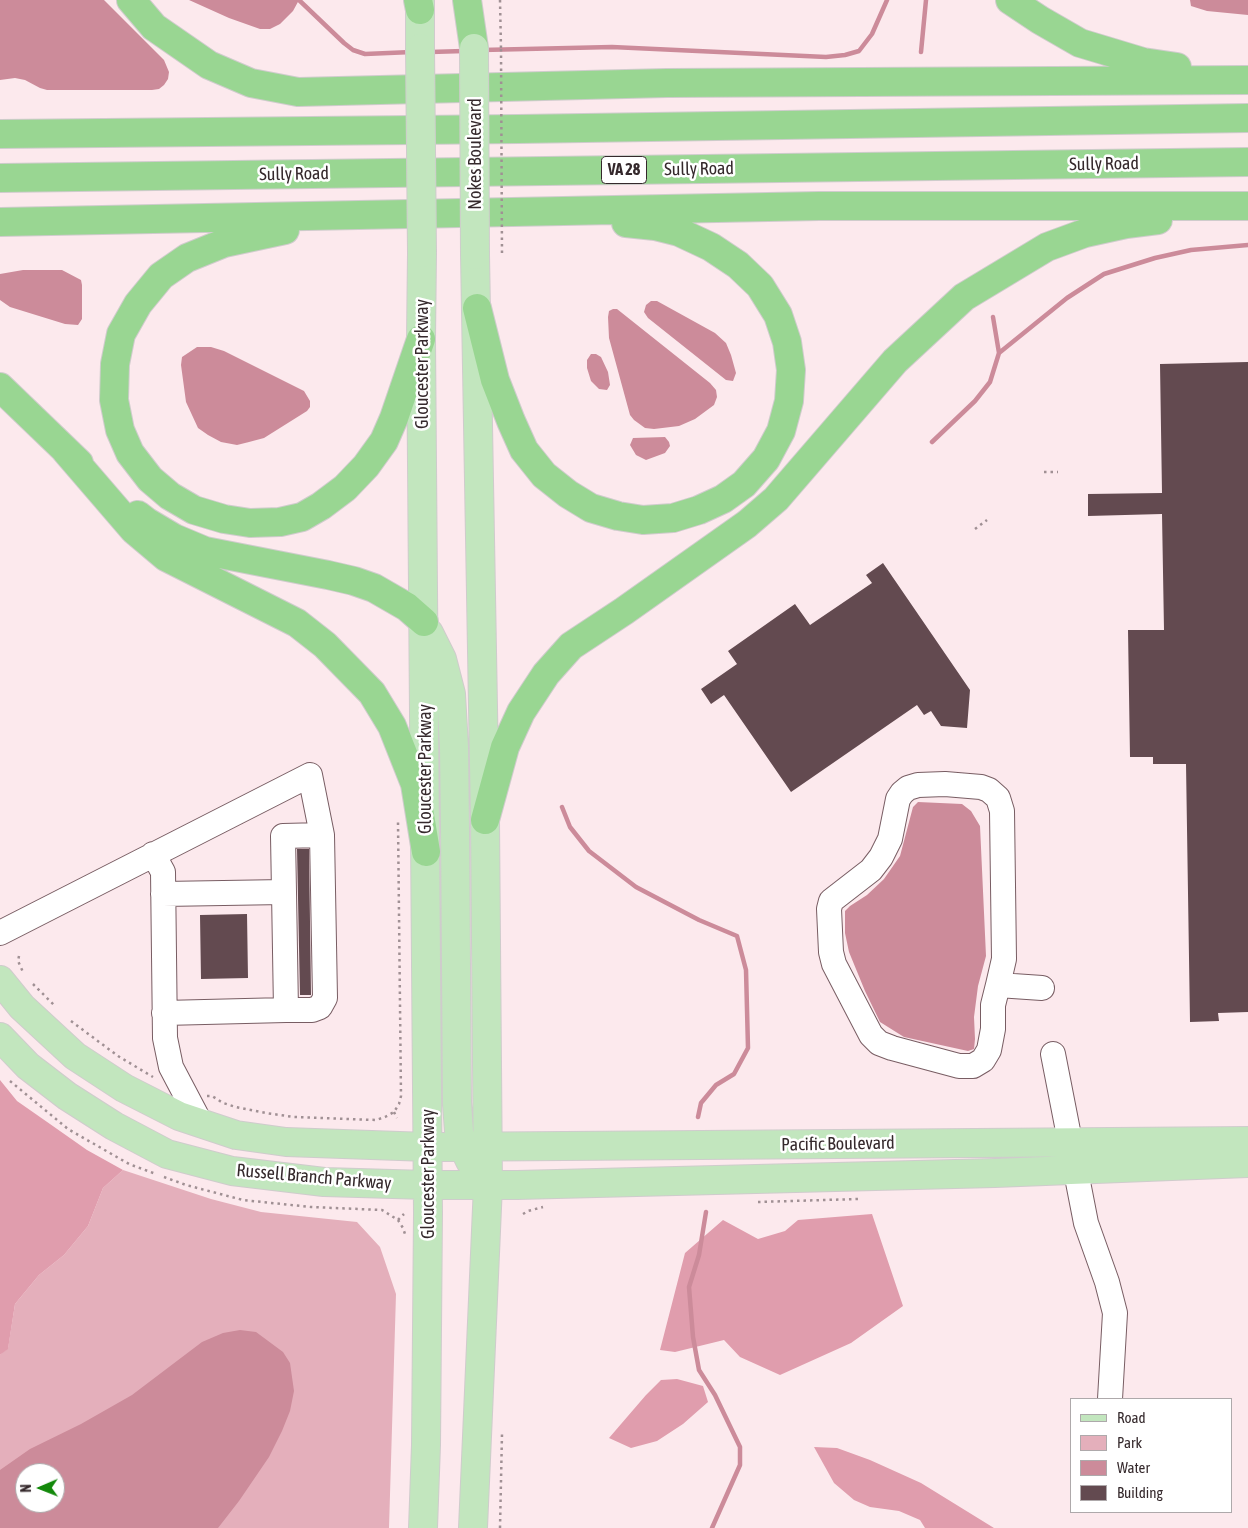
<!DOCTYPE html>
<html>
<head>
<meta charset="utf-8">
<style>
  body { margin:0 }
  #map { position:relative; width:1248px; height:1528px; overflow:hidden; background:#fce9ed; font-family:"Asap Condensed",sans-serif }
  canvas { display:block }
  .legend { position:absolute; left:1070px; top:1398px; width:162px; height:115px; box-sizing:border-box; background:#fff; border:1px solid #aea9ab; margin:0; padding:6px 9px; list-style:none; font-size:15px; color:#35292c }
  .legend li { display:flex; align-items:center; gap:10px; height:25px }
  .legend b { width:25px; border:1px solid #aea9ab }
  .north { position:absolute; left:15px; top:1463px; width:50px; height:50px; box-sizing:border-box; background:#fff; border:1px solid #aea9ab; border-radius:50%; rotate:269deg; font-size:14px; font-weight:700; line-height:20px; text-align:center; color:#35292c }
  .north::after { content:''; display:block; margin:auto; width:18px; height:22px; background:#13890b; clip-path:polygon(50% 0,100% 100%,50% 72%,0 100%) }
</style>
</head>
<body>
<div id="map">
<canvas width="1248" height="1528"></canvas>
<ul class="legend">
<li><b style="height:6px;background:#c2e6be"></b>Road</li>
<li><b style="height:14px;background:#e4afbb"></b>Park</li>
<li><b style="height:14px;background:#cc8b9a"></b>Water</li>
<li><b style="height:14px;background:#634a50"></b>Building</li>
</ul>
<div class="north">N</div>
</div>
<script>
const c = document.querySelector('canvas').getContext('2d');
c.lineJoin = 'round';
function fillPath(path, color) {
  c.fillStyle = color;
  c.fill(path, 'evenodd');
}
function toPath(rows) {
  const path = new Path2D();
  for (const r of rows) {
    path.moveTo(r[0], r[1]);
    for (let i = 2; i < r.length; i += 2) path.lineTo(r[i], r[i + 1]);
  }
  return path;
}
function trace(path, color, width, dash) {
  c.strokeStyle = color;
  c.lineWidth = width;
  c.lineCap = dash ? 'butt' : 'round';
  c.setLineDash(dash || []);
  c.stroke(path);
}
function label(font, color, halo, rows, align = 'center') {
  c.font = font + ' "Asap Condensed",sans-serif';
  c.lineWidth = 5;
  c.setLineDash([]);
  c.textBaseline = 'middle';
  c.strokeStyle = halo;
  c.fillStyle = color;
  for (const [text, x, y, turn = 0] of rows) {
    c.save();
    c.translate(x, y);
    c.rotate((+turn || 0) * Math.PI / 180);
    c.textAlign = isNaN(turn) ? turn : align;
    if (halo) c.strokeText(text, 0, 0);
    c.fillText(text, 0, 0);
    c.restore();
  }
}
const green = toPath([
  [123,1170,211,1199,261,1212,357,1222,380,1247,396,1294,389,1528,0,1528,0,1355,8,1348,15,1304,39,1275,64,1255,88,1226,103,1188],
  [25,1473,55,1473,55,1503,25,1503]
]);
const forest = toPath([
  [0,1080,17,1101,50,1124,87,1150,123,1170,103,1188,88,1226,64,1255,39,1275,15,1304,8,1349,0,1355],
  [872,1214,903,1306,851,1343,780,1375,740,1357,724,1340,675,1352,660,1350,685,1253,723,1220,758,1239,785,1231,798,1220],
  [677,1379,703,1386,708,1402,683,1424,657,1441,631,1448,609,1438,646,1395,661,1380],
  [814,1447,837,1448,870,1460,921,1483,994,1528,925,1528,920,1520,899,1511,870,1507,854,1500,834,1483]
]);
const water = toPath([
  [0,0,104,0,164,60,169,72,168,79,164,85,159,89,152,90,47,90,40,88,25,80,15,78,0,80],
  [189,0,299,0,293,11,280,24,270,29,260,29,229,18],
  [1190,0,1248,0,1248,15,1207,11,1191,6],
  [23,270,62,270,81,280,82,285,82,319,78,325,65,324,10,307,0,300,0,274],
  [651,301,657,301,715,333,726,343,731,355,736,373,733,381,726,380,648,318,644,312,646,305],
  [613,309,617,309,710,383,716,390,717,397,714,405,695,419,679,426,654,429,645,428,634,420,630,415,609,338,608,317,609,311],
  [197,347,211,347,224,351,304,391,310,401,310,407,307,411,264,438,249,442,237,445,221,442,208,435,198,428,186,402,181,365,182,357],
  [591,354,596,354,601,357,608,372,610,385,607,390,599,389,591,381,587,368,587,360],
  [665,437,669,442,670,446,665,453,646,460,636,455,630,445,633,438],
  [918,802,962,804,971,811,980,826,986,956,978,986,974,1017,975,1039,974,1049,968,1051,904,1037,880,1022,865,991,849,952,845,933,845,911,850,906,867,895,884,879,900,856,913,807],
  [240,1330,256,1332,283,1352,290,1363,294,1391,290,1411,282,1431,269,1457,239,1501,218,1528,0,1528,0,1470,30,1449,81,1424,132,1395,202,1342,223,1333],
  [25,1473,55,1473,55,1503,25,1503]
]);
const stream = toPath([
  [299,0,344,43,353,50,365,54,412,52],
  [482,50,612,47,826,57,845,55,859,51,872,34,887,0],
  [430,52,464,51],
  [921,52,926,0],
  [999,353,1067,298,1104,274,1155,258,1191,250,1248,245],
  [932,442,975,401,990,382,999,353,993,317],
  [562,807,570,827,589,851,636,887,699,920,737,936,746,970,748,1048,734,1074,716,1085,701,1103,698,1117],
  [706,1212,699,1255,689,1287,693,1337,699,1370,715,1395,740,1447,740,1465,712,1528]
]);
const building = toPath([
  [1248,362,1248,1012,1218,1013,1219,1021,1190,1022,1186,764,1153,764,1153,757,1130,757,1128,630,1164,630,1162,514,1088,516,1088,494,1162,493,1160,364],
  [883,563,970,690,967,728,941,726,931,711,924,715,917,705,791,792,724,695,711,704,701,689,737,664,728,651,795,604,810,625,872,583,866,575],
  [297,849,309,849,311,995,300,995],
  [247,914,248,978,201,979,200,915]
]);
const path = toPath([
  [500,0,501,49],
  [1044,472,1058,472],
  [975,529,987,520],
  [19,956,18,961,23,972],
  [33,984,54,1005],
  [71,1021,118,1056,153,1077],
  [10,1081,68,1129,129,1164,156,1174],
  [207,1096,212,1096,223,1103,236,1107,266,1113,294,1117,376,1120,385,1117,394,1112,399,1104,401,1096,398,822],
  [394,1112,397,1118],
  [164,1177,186,1185,243,1200,311,1207,382,1210,398,1220,403,1228,406,1237],
  [758,1202,858,1199],
  [523,1214,528,1211,543,1207],
  [398,1220,404,1214],
  [500,1528,502,1434]
]);
const minor = toPath([
  [153,854,163,872,165,1038,171,1067,201,1124],
  [284,892,283,836,322,835],
  [163,894,284,892,286,1010,164,1013],
  [0,933,310,775,322,835,325,998,320,1007,312,1010,286,1010],
  [998,985,993,1005,993,1029,989,1050,983,1060,973,1066,959,1066,892,1048,879,1043,871,1035,834,964,831,952,829,909,831,901,871,870,881,857,890,839,898,799,902,793,908,788,918,785,945,784,981,787,989,790,998,798,1002,811,1004,959,998,985,1042,988],
  [1053,1054,1086,1223,1107,1282,1115,1313,1110,1399]
]);
const major = toPath([
  [420,0,420,48],
  [422,253,421,339,428,1213,426,1445,423,1528],
  [429,633,442,659,451,694,454,747,455,829,457,1103,459,1132,463,1146,470,1161],
  [0,980,22,1007,75,1056,124,1088,179,1116,236,1135,286,1142,428,1147,1248,1141],
  [0,1037,28,1066,67,1096,114,1126,167,1154,232,1171,324,1182,427,1185,517,1185,995,1173,1248,1163],
  [473,1528,488,1185,485,820,475,255]
]);
const highway = toPath([
  [131,0,154,27,209,65,251,83,298,92,667,83,1248,80],
  [418,0,420,10],
  [467,0,474,48],
  [1010,0,1040,20,1080,43,1143,62,1177,67],
  [0,134,518,129,1248,118],
  [0,178,1248,162],
  [0,222,819,206,1248,206],
  [285,230,224,243,187,258,161,276,138,304,121,334,115,364,114,400,120,430,130,453,150,479,170,496,194,510,224,519,250,523,280,522,302,517,321,506,345,488,366,466,384,441,394,418,421,339],
  [477,308,495,380,511,421,524,450,544,475,568,494,591,508,618,516,643,520,673,518,699,510,723,499,744,484,766,459,781,431,789,401,791,370,787,342,778,315,760,286,738,265,711,247,679,232,655,226,626,223],
  [0,387,79,463],
  [66,451,134,530,166,557,297,623,325,645,372,693,392,726,415,784,426,852],
  [138,515,147,522,174,538,205,551,328,575,354,581,374,588,407,607,424,622],
  [485,820,505,747,521,712,546,674,571,646,624,611,747,524,776,499,895,361,964,297,1047,247,1085,233,1126,224,1158,220]
]);
const pathBridge = toPath([
  [501,49,502,255]
]);
const majorBridge = toPath([
  [420,48,422,253],
  [474,48,475,255]
]);
const shields = [
  [624,170,45]
];
const shieldNames = [
  ["VA 28",624,170]
];
const streetNames = [
  ["Nokes Boulevard",475,154,-90],
  ["Sully Road",1104,164,-1],
  ["Sully Road",699,169,-1],
  ["Sully Road",294,174,-1],
  ["Gloucester Parkway",422,364,-90],
  ["Gloucester Parkway",425,769,-90],
  ["Pacific Boulevard",838,1144,-1],
  ["Gloucester Parkway",428,1174,-90],
  ["Russell Branch Parkway",314,1177,5]
];
fillPath(green, '#e4afbb');
fillPath(forest, '#e09dad');
fillPath(water, '#cc8b9a');
trace(stream, '#cc8b9a', 4.5);
fillPath(building, '#634a50');
trace(minor, '#785d63', 26);
trace(major, '#cfcccc', 30);
trace(highway, '#cfcccc', 30);
trace(path, '#a09094', 2.5, [2.5, 4]);
trace(minor, '#fff', 24);
trace(major, '#c2e6be', 28);
trace(highway, '#99d692', 28);
trace(majorBridge, '#cfcccc', 30, []);
trace(pathBridge, '#a09094', 2.5, [2.5, 4]);
trace(majorBridge, '#c2e6be', 28);
for (const [x, y, w] of shields) {
  const box = new Path2D();
  box.roundRect(x - w / 2, y - 13.5, w, 27, 4);
  c.fillStyle = '#fff';
  c.fill(box);
  trace(box, '#35292c', 1);
}
label('bold 16px', '#35292c', null, shieldNames);
label('18px', '#35292c', '#fff', streetNames);
</script>
</body>
</html>
